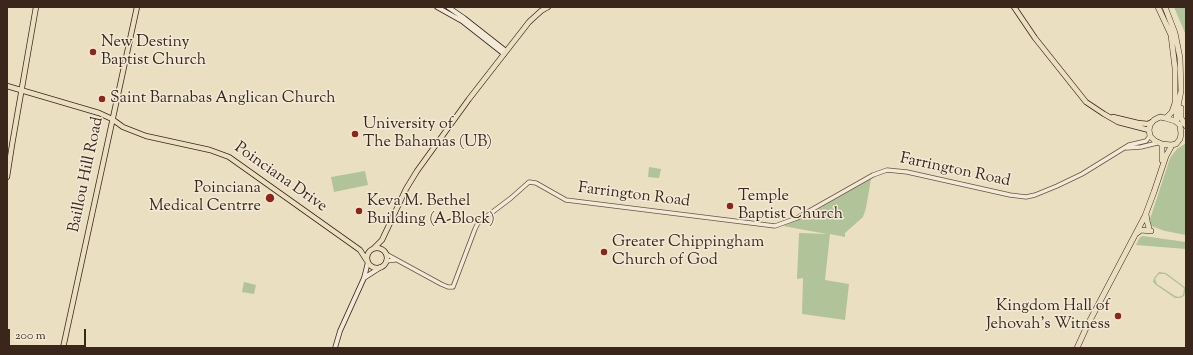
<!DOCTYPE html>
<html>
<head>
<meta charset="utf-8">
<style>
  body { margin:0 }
  #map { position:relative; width:1193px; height:355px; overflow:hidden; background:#ebdfc1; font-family:"Sorts Mill Goudy",serif }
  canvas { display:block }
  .frame { position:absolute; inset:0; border:8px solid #3b261c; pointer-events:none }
  .scale { position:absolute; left:8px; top:329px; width:78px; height:18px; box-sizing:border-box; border:2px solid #3b261c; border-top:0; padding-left:5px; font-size:12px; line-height:14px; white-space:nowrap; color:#3b261c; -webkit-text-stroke:3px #f2ead7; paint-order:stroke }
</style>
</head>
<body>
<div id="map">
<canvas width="1193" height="355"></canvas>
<div class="frame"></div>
<div class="scale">200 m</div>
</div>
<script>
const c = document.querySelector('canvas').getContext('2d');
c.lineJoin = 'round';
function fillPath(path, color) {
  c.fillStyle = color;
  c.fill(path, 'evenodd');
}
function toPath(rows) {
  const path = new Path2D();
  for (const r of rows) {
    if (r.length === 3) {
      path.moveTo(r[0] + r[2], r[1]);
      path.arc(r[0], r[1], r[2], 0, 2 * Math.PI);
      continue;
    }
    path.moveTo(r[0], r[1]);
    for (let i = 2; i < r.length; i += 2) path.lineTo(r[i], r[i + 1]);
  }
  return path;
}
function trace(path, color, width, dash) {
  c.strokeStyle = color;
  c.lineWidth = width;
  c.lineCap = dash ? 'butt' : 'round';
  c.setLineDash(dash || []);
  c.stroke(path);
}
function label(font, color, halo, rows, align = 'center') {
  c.font = font + ' "Sorts Mill Goudy",serif';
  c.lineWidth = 3;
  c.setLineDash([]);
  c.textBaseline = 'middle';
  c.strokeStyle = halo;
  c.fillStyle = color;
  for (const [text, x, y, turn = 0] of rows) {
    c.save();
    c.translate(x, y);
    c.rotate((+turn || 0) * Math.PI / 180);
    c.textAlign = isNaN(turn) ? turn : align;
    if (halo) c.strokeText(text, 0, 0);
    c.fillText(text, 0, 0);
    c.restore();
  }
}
const green = toPath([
  [1174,7,1186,7,1186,37,1185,33],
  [1186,143,1186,235,1165,231,1154,227,1150,225,1150,219,1170,158,1177,149],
  [649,167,661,169,659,178,648,177],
  [365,171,368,185,334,192,331,177],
  [871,179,866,208,863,217,845,233,845,237,830,234,825,280,849,284,845,320,802,314,803,278,797,279,799,233,827,234,783,226,808,215],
  [1143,236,1186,242,1186,249,1136,245,1140,237],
  [1159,272,1166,273,1186,288,1184,296,1180,298,1175,298,1156,285,1153,282,1154,278],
  [1159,274,1165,274,1184,288,1183,295,1179,297,1175,296,1157,284,1155,279],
  [244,282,256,285,254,294,242,292]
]);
const tertiary = toPath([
  [1126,148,1141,147,1157,143],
  [386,254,441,284,448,287,453,287,475,229,478,223,511,198,529,182,536,183,566,200,775,226,797,218,873,175,887,170,907,172,1010,195,1026,197,1035,195,1057,186,1082,174,1129,145,1146,141,1150,136],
  [386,261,395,260]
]);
const secondary = toPath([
  [437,7,462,21,504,54],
  [448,7,464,18,506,51],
  [364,278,381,267],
  [335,348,340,331,364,278,368,262]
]);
const primary = toPath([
  [1014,7,1035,38,1086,102,1104,114,1118,122,1149,130],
  [7,86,99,113,112,119,123,127,146,136,210,150,229,157,360,250,367,261],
  [1113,117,1138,123,1148,124,1152,122],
  [7,177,12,145,36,7],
  [377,258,10],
  [374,248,382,240,406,189,417,171,469,99,529,22,541,11,548,7],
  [63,348,137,7]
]);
const trunk = toPath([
  [1158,7,1171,35,1175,68,1175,103,1172,112,1166,118],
  [1165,7,1175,33,1180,58,1181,91,1176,116,1177,122],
  [1181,108,1181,118,1186,126],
  [1160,117,1165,118,1175,121,1180,125,1181,134,1180,139,1176,144,1171,145,1162,144,1155,141,1150,136,1149,130,1150,125,1154,120,1160,117],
  [1162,144,1162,160],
  [1146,214,1147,221,1149,228],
  [1137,233,1141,230,1151,231],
  [1077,348,1087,326,1145,216,1154,192,1166,156,1172,145]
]);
const markers = [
  [93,52,4,"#8f2418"],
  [102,99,4,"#8f2418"],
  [355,134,4,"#8f2418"],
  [270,198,5,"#8f2418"],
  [730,206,4,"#8f2418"],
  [359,211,4,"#8f2418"],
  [604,252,4,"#8f2418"],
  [1118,316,4,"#8f2418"]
];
const poiNames = [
  ["New Destiny",101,43],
  ["Baptist Church",101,61],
  ["Saint Barnabas Anglican Church",110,99],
  ["University of",363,125],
  ["The Bahamas (UB)",363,143],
  ["Poinciana",261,189,"right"],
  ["Medical Centrre",261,207,"right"],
  ["Temple",738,197],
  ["Baptist Church",738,215],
  ["Keva M. Bethel",367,202],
  ["Building (A-Block)",367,220],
  ["Greater Chippingham",612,243],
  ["Church of God",612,261],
  ["Kingdom Hall of",1110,307,"right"],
  ["Jehovah’s Witness",1110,325,"right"]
];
const streetNames = [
  ["Farrington Road",955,171,12],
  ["Baillou Hill Road",87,175,-78],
  ["Poinciana Drive",280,178,35],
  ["Farrington Road",634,196,7]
];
fillPath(green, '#b1c398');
trace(tertiary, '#675445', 5);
trace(secondary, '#3b261c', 5.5);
trace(primary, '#3b261c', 6);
trace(trunk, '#3b261c', 6);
trace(tertiary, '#f2ead7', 3.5);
trace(secondary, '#f2ead7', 4);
trace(primary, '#ebdfc1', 4.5);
trace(trunk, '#ebdfc1', 5);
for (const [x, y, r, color] of markers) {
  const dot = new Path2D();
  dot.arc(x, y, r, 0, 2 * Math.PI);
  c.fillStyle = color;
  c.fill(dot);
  trace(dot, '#f2ead7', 1.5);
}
label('16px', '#3b261c', '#f2ead7', poiNames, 'left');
label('16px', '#3b261c', '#f2ead7', streetNames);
</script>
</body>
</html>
